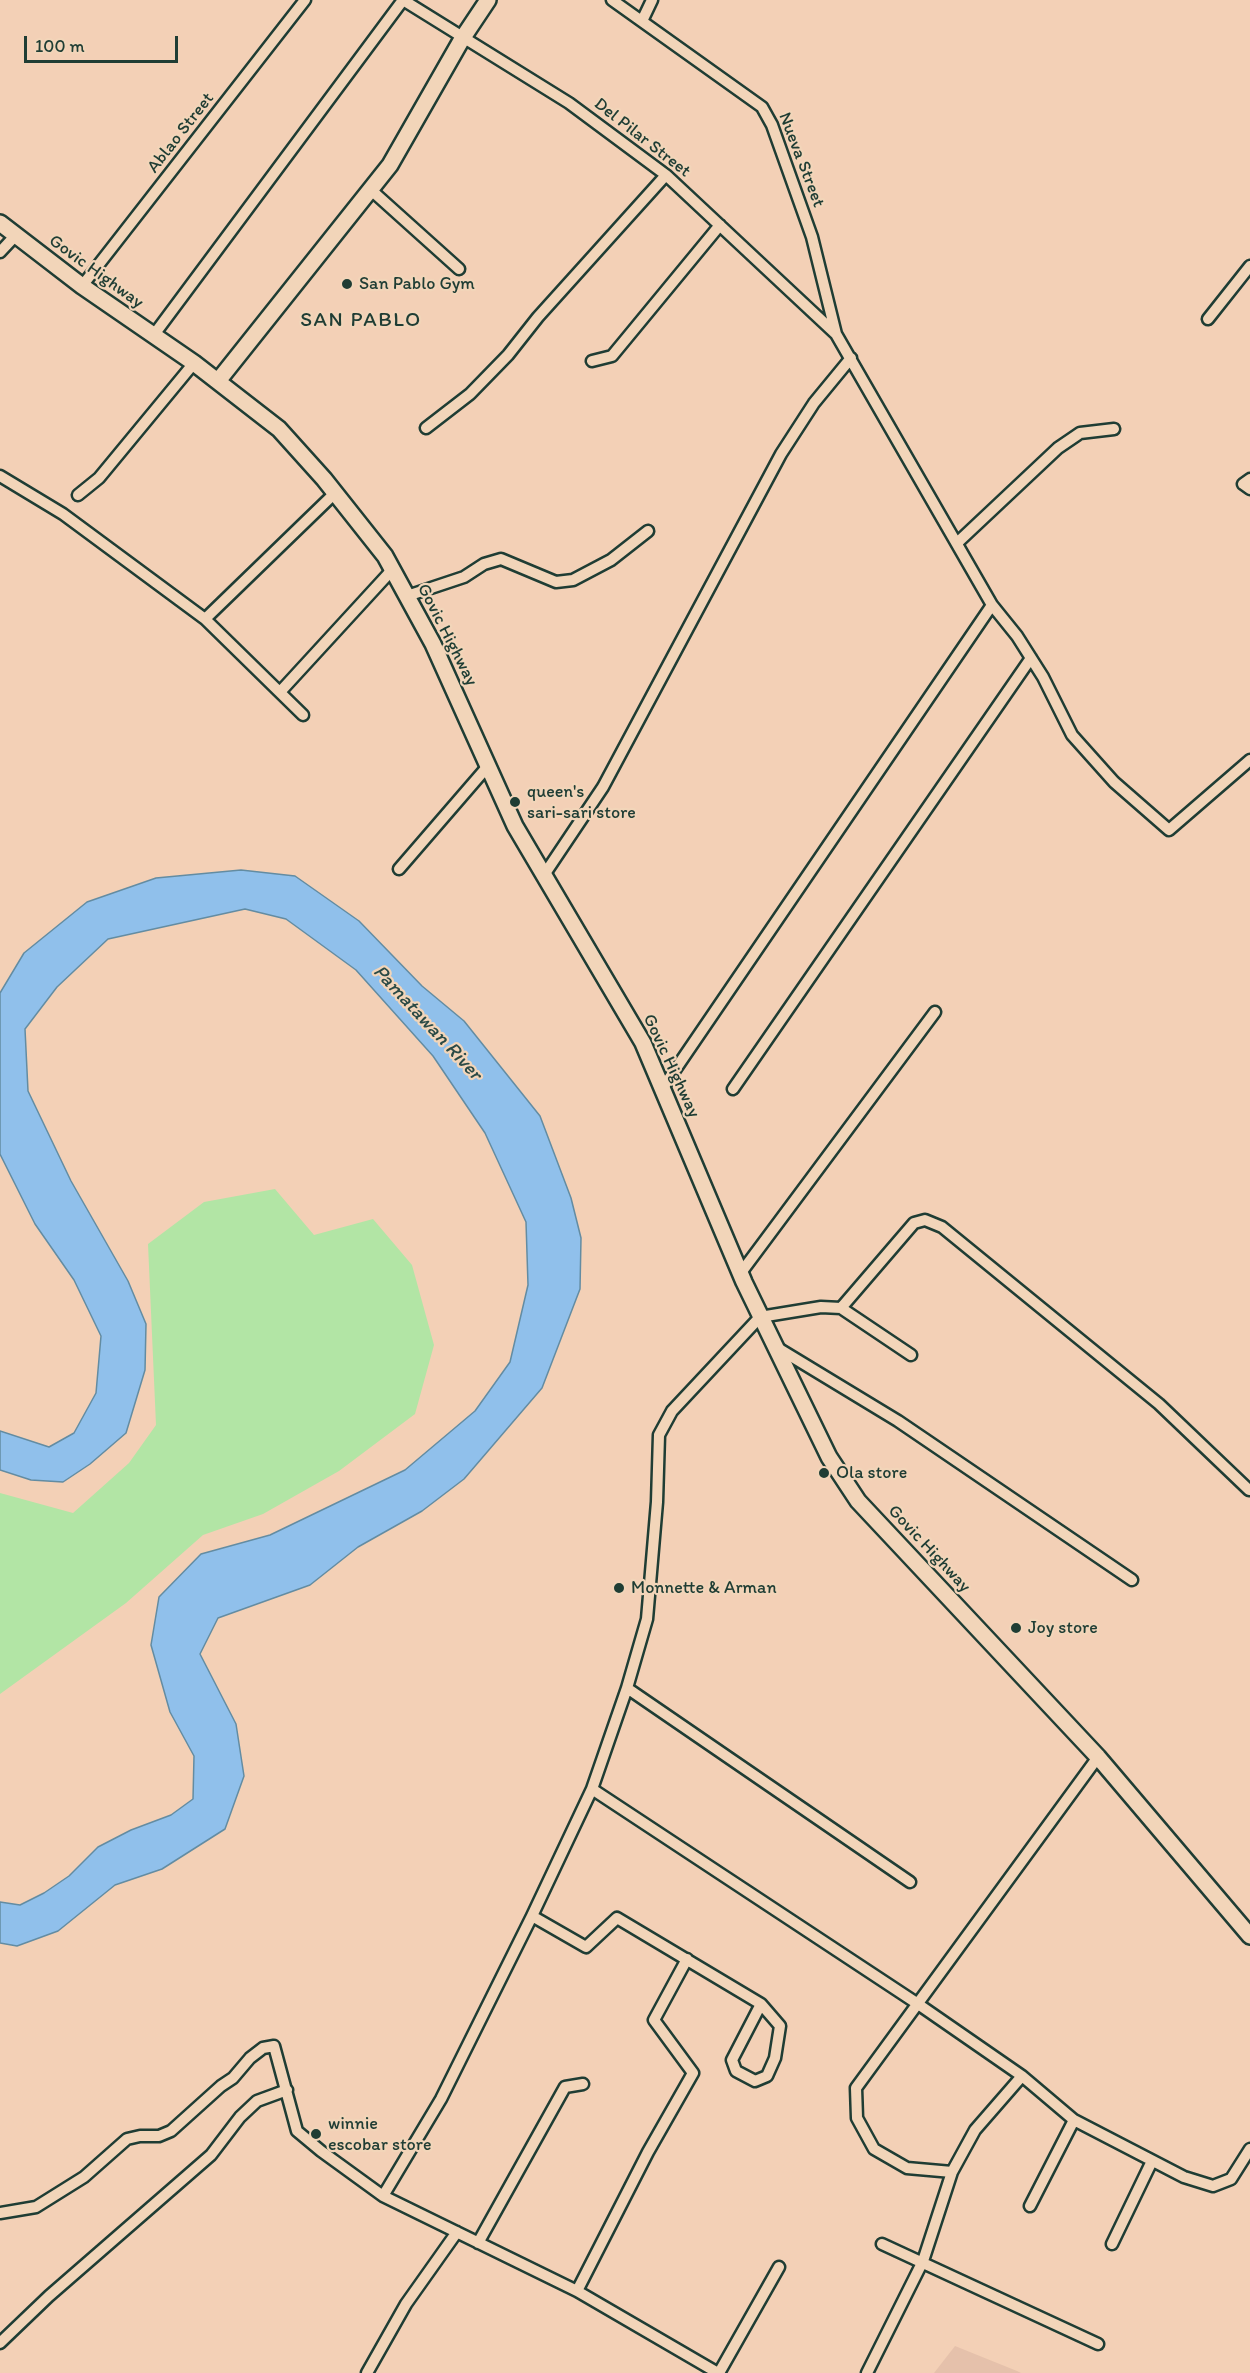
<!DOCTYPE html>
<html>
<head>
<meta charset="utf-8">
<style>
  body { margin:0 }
  #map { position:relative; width:1250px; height:2373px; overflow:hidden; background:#f3d0b6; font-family:Itim,sans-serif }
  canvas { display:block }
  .scale { position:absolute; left:24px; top:36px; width:154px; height:27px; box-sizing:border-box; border:3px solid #1f3d34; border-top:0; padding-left:8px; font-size:18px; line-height:21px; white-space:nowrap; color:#1f3d34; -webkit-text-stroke:4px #f2d5b9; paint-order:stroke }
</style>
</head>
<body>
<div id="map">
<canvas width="1250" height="2373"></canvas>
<div class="scale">100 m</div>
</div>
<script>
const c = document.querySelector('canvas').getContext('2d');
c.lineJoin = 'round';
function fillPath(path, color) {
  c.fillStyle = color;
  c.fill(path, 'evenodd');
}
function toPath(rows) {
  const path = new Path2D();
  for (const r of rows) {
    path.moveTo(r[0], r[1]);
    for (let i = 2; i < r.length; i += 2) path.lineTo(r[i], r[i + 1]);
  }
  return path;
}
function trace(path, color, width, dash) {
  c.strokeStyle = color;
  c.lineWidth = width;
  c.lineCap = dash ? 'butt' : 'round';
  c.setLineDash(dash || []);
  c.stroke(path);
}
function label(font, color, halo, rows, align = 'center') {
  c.font = font + ' Itim,sans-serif';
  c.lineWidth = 4.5;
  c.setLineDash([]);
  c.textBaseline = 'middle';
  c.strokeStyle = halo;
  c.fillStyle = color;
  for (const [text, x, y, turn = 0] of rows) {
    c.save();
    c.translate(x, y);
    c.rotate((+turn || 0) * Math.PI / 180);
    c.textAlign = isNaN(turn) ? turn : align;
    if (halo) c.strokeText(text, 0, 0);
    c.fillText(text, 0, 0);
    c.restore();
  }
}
const built = toPath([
  [955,2346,1017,2371,1021,2373,934,2373]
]);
const green = toPath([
  [275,1189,314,1235,373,1219,412,1265,434,1345,415,1414,339,1471,263,1514,203,1535,126,1603,0,1694,0,1493,73,1513,129,1463,156,1425,148,1244,204,1202]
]);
const water = toPath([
  [241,870,295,876,359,921,422,986,464,1021,540,1116,571,1198,581,1238,580,1289,542,1388,464,1479,422,1511,358,1547,310,1585,218,1618,200,1654,236,1724,244,1776,225,1829,162,1869,115,1885,58,1931,17,1946,0,1943,0,1902,20,1905,44,1893,69,1876,98,1847,131,1830,171,1815,193,1799,194,1756,170,1712,151,1645,159,1597,201,1554,270,1535,405,1470,475,1411,510,1362,528,1285,526,1222,485,1133,433,1056,356,970,286,919,245,909,108,939,57,987,25,1029,28,1091,71,1181,128,1281,146,1324,145,1370,126,1433,90,1464,63,1482,31,1480,0,1470,0,1431,49,1447,74,1433,96,1393,101,1336,74,1280,35,1224,0,1154,0,993,24,953,87,902,156,878,241,870]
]);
const street = toPath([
  [403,0,569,103,666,175,836,334,992,605,662,1089],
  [612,0,762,107,772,125,812,237,836,334],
  [642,21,652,0],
  [370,189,459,269],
  [0,252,15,236],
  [82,286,305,0],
  [1208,319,1250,266],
  [153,336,403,0],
  [592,361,612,356,720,225],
  [426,428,470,394,508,355,538,317,666,175],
  [0,476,63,514,205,619,303,715],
  [1250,479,1243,484,1250,489],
  [78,495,99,478,194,363],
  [957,543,1058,448,1080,433,1114,429],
  [407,596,464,577,484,564,501,559,556,582,573,580,611,560,648,531],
  [992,605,1017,636,1043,677,1072,735,1114,782,1169,830,1250,760],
  [205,619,335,493],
  [280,692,392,570],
  [399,869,488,766],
  [544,875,603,787,781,454,814,403,851,358],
  [733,1089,1031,658],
  [740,1274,935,1012],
  [841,1308,914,1223,925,1220,942,1227,1159,1404,1249,1490],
  [776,1347,898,1421,1132,1580],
  [627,1688,910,1882],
  [592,1789,918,2004,1022,2076,1074,2120,1184,2177,1213,2186,1231,2179,1250,2149],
  [532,1916,586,1947,617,1918,761,2004,780,2026,775,2058,767,2076,755,2081,736,2071,732,2060,761,2004],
  [952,2172,907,2168,874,2149,857,2118,856,2088,1098,1757],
  [383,2196,441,2099,532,1916,592,1789,627,1688,647,1619,657,1502,659,1435,672,1411,760,1317,821,1307,841,1308,911,1355],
  [1030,2206,1074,2120],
  [0,2213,36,2207,84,2177,127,2139,140,2136,159,2136,171,2131,221,2086,233,2078,250,2058,263,2048,274,2046,297,2131,321,2151,383,2196,577,2291,718,2373],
  [478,2243,565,2087,583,2084],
  [882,2244,1098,2344],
  [1112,2244,1152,2161],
  [577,2291,648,2152,693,2073,654,2020,687,1959],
  [0,2343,49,2296,211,2155,240,2117,257,2101,287,2090],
  [367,2373,406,2304,457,2232],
  [719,2373,779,2267],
  [867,2373,923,2261,952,2172,975,2130,1022,2076]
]);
const secondary = toPath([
  [0,223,82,286,194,363,279,429,324,479,385,556,433,644,515,826,643,1043,744,1282,829,1457,858,1501,1098,1757,1250,1936],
  [218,381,390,165,462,39,488,0]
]);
const markers = [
  [347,284,6,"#1f3d34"],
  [515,802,6,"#1f3d34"],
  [824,1473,6,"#1f3d34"],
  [619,1588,6,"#1f3d34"],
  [1016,1628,6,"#1f3d34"],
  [316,2134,6,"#1f3d34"]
];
const streetNames = [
  ["Ablao Street",181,133,-52],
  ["Del Pilar Street",642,138,38],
  ["Nueva Street",801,160,69],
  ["Govic Highway",96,272,36],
  ["Govic Highway",447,635,63],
  ["Govic Highway",671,1066,65],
  ["Govic Highway",929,1549,47]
];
const poiNames = [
  ["San Pablo Gym",359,284],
  ["queen's",527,792],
  ["sari-sari store",527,813],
  ["Ola store",836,1473],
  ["Monnette & Arman",631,1588],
  ["Joy store",1028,1628],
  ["winnie",328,2124],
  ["escobar store",328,2145]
];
const waterNames = [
  ["Pamatawan River",427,1023,47]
];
const quarterNames = [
  ["SAN PABLO",361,321]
];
fillPath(built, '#e5c1ab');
fillPath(green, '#b2e5a5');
fillPath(water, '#90c0eb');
trace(water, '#638ca2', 1.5);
trace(street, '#1f3d34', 15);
trace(secondary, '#1f3d34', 20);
trace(street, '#f2d5b9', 10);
trace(secondary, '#f2d5b9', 15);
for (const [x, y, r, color] of markers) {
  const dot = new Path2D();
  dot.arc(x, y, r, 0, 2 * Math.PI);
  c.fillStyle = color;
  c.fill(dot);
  trace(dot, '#f2d5b9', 2);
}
label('18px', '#1f3d34', '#f2d5b9', streetNames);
label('18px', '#1f3d34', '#f2d5b9', poiNames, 'left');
label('italic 20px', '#2a4a46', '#f2d5b9', waterNames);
c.letterSpacing = '1.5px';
label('21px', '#1f3d34', '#f2d5b9', quarterNames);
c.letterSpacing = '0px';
</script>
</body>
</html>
